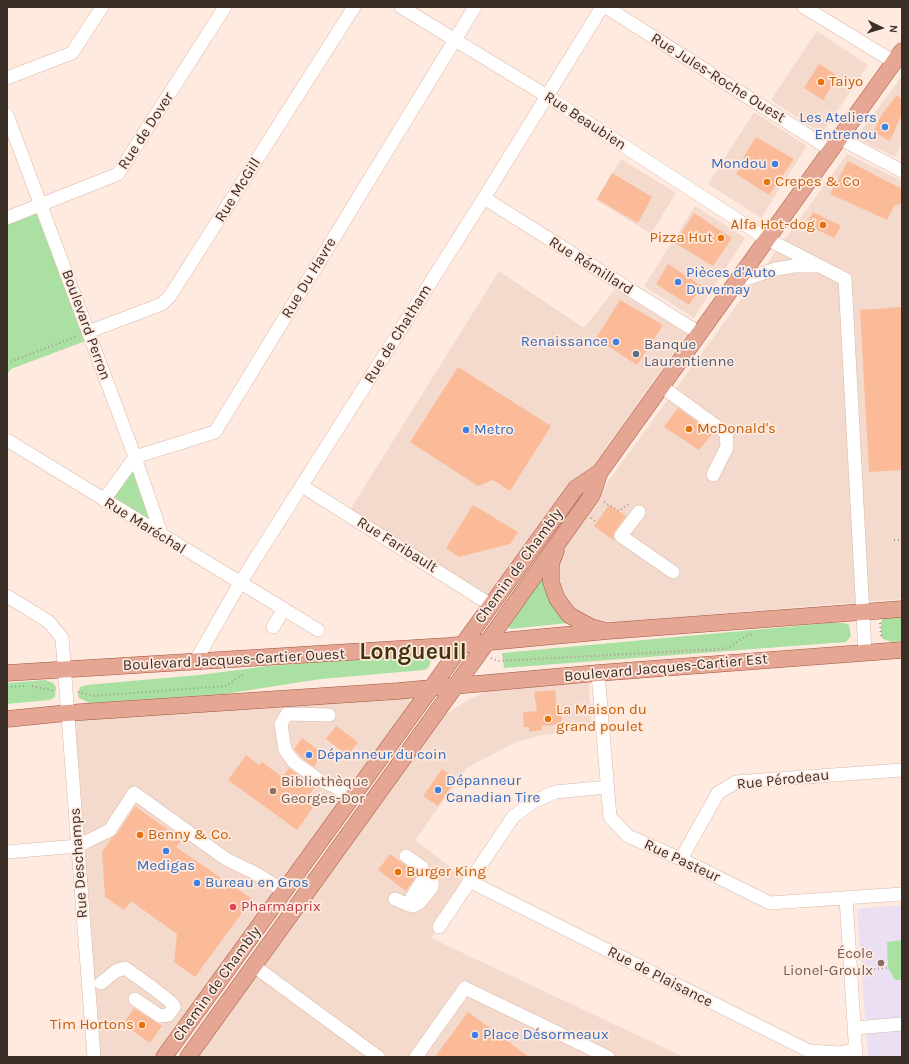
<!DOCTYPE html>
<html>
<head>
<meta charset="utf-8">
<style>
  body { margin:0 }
  #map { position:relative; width:909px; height:1064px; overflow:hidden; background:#ffeadf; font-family:Karla,sans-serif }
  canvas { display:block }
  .frame { position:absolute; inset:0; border:8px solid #3b2e27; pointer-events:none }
  .north { position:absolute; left:861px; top:8px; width:40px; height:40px; -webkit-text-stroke:3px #ffeadf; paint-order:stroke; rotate:95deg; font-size:11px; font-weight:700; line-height:16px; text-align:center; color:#3b2e27 }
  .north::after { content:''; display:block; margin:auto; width:14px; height:18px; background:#3b2e27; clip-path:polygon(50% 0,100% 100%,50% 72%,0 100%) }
</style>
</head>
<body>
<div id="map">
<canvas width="909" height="1064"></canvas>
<div class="frame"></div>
<div class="north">N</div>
</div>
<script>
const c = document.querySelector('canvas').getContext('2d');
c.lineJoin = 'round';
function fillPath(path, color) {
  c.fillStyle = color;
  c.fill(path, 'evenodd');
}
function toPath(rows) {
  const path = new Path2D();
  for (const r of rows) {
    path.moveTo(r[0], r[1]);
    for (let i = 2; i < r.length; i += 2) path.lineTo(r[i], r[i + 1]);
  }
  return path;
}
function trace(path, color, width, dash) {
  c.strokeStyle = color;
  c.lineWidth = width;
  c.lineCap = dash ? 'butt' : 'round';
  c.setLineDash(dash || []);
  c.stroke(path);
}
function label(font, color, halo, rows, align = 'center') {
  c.font = font + ' Karla,sans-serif';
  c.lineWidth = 3.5;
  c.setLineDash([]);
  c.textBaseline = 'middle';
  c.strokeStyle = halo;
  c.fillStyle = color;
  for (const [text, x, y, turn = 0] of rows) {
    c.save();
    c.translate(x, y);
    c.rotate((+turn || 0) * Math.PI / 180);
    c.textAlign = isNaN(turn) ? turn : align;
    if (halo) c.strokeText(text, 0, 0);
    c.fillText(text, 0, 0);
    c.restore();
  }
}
const built = toPath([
  [817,31,868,65,822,134,771,100],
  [902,76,902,144,895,157,862,141,859,134],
  [754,112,807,146,761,218,708,184],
  [847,154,902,181,902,599,618,622,591,619,575,611,563,599,556,583,559,549],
  [621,159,676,193,651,234,596,200],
  [695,206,745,238,694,318,644,286],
  [499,271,584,328,615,289,687,334,591,469,570,482,486,598,350,510],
  [589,683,591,729,544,735,516,742,467,768,415,840,469,881,431,938,684,1057,188,1057,441,717,470,699,493,688],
  [398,691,411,701,414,712,164,1057,94,1057,67,713]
]);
const education = toPath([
  [902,905,902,1057,868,1057,857,909]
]);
const green = toPath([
  [41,206,91,339,11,369,7,374,7,218],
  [135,457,162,536,104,500],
  [545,568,568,623,510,629,507,624],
  [902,617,902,641,892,642,883,639,881,636,881,622,883,618],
  [829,623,844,623,849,625,851,636,846,642,504,668,502,653],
  [421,655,427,656,431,661,428,668,424,670,321,679,224,694,89,703,79,698,78,693,80,687,86,685,199,675,268,666],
  [45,680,53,683,56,687,55,697,49,700,7,704,7,683],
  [902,940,902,980,895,980,888,968,887,942]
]);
const building = toPath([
  [819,64,838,76,823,100,804,88],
  [897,95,902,100,902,114,890,141,873,132,882,114],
  [756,137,794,159,769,195,736,174,746,159,743,158],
  [848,161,902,189,902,198,900,204,895,205,887,220,830,194],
  [612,173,652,197,638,223,597,199],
  [813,212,841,226,834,238,806,224],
  [694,213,732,238,713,266,675,243],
  [668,264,702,286,689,305,656,284],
  [620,300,663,325,637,365,596,338],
  [902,307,902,470,869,472,860,310],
  [458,367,551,426,510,491,493,480,478,486,410,442],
  [678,408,713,433,699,450,664,427],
  [473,505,518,532,510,544,459,557,446,548],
  [609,505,626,516,614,532,613,540,594,526],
  [555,690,557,709,561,708,562,724,542,726,542,730,529,732,529,727,524,727,523,712,537,711,534,692],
  [336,726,358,742,348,756,326,739],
  [302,738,317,749,318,760,314,767,300,756,294,749],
  [246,755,259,765,262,762,282,777,289,768,315,787,308,796,317,802,297,830,228,780],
  [442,769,456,779,438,806,423,796],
  [135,806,182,840,176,847,252,899,195,977,174,962,177,934,131,901,124,910,105,897,102,852,112,838,117,834],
  [390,854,415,872,416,876,406,891,378,870],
  [134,1008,162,1026,150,1043,123,1024],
  [468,1012,529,1057,435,1057]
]);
const path = toPath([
  [7,363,78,336],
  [604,502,619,511,629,504],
  [591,518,596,522],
  [894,540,902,540],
  [880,623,881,638],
  [491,658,498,661,722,649,728,648,746,636,753,634],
  [32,686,55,691],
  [7,687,24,686],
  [78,692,93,696,226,686,245,673],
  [862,970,888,968]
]);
const minor = toPath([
  [401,7,547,96,767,239,845,279,865,653],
  [606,7,831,150],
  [804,7,894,62],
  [7,78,72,53,102,7],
  [7,115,135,457,162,536],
  [839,138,902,171],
  [484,198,699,333],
  [7,218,118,174,225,7],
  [736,282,776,269,794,266,818,266],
  [88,332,162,304,170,296,354,7],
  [661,386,726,433,727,447,713,475],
  [7,440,318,630],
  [302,486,491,605],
  [104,500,135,457,215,432,475,7],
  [639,512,621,536,673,572],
  [7,596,49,622,62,638,94,1057],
  [273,627,284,609],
  [195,662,240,583,484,198,602,7],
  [598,673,610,817,628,836,681,859,770,903,902,894],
  [329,715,287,714,281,724,285,750,294,762,319,780,334,786,351,798],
  [7,852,78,846,110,830,134,793,226,859,255,873,284,891],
  [681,859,718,793,736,782,902,770],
  [469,881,809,1051,841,1053,856,1049],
  [846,898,856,1056],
  [395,899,409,905,412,897,424,878,422,867,406,856],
  [409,905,413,906,420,902,432,887,432,880,429,875,424,874],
  [439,927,513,817,533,802,555,792,608,787],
  [254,966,378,1057],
  [101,983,116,971,125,968,153,988,172,1003,174,1007,168,1015,160,1016,135,999],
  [855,1028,902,1024],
  [416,1057,465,988,608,1057]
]);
const major = toPath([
  [556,551,551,564,551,582,557,599,569,615,591,627,603,630],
  [7,673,447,646,608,631,902,609],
  [7,719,67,713,398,691,598,673,902,650],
  [164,1057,576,488,600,472],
  [188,1057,498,627,592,495,600,472,902,51]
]);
const markers = [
  [821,82,4,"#e8710a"],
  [885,127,4,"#3f7fe0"],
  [775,164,4,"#3f7fe0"],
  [767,182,4,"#e8710a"],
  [823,225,4,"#e8710a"],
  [721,238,4,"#e8710a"],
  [678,282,4,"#3f7fe0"],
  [616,342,4,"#3f7fe0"],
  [636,354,4,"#5c6f8a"],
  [689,429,4,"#e8710a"],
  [466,430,4,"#3f7fe0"],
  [548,719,4,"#e8710a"],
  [309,755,4,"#3f7fe0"],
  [438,790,4,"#3f7fe0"],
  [273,791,4,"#8d6e63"],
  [140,835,4,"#e8710a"],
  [166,851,4,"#3f7fe0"],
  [398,872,4,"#e8710a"],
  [197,883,4,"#3f7fe0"],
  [233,907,4,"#e0444e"],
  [881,963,4,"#8d6e63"],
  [142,1025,4,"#e8710a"],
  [475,1035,4,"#3f7fe0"]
];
const streetNames = [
  ["Rue Jules-Roche Ouest",718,78,32],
  ["Rue Beaubien",585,121,33],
  ["Rue de Dover",146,131,-57],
  ["Rue McGill",238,190,-58],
  ["Rue Rémillard",591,266,32],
  ["Rue Du Havre",309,278,-59],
  ["Boulevard Perron",86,325,70],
  ["Rue de Chatham",398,334,-58],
  ["Rue Maréchal",145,526,32],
  ["Rue Faribault",397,545,32],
  ["Chemin de Chambly",519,566,-54],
  ["Boulevard Jacques-Cartier Ouest",234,660,-3],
  ["Boulevard Jacques-Cartier Est",666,668,-5],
  ["Rue Pérodeau",783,780,-6],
  ["Rue Pasteur",682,861,25],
  ["Rue Deschamps",79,863,-94],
  ["Rue de Plaisance",660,977,27],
  ["Chemin de Chambly",217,984,-54]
];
const foodNames = [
  ["Taiyo",829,82],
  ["Crepes & Co",775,182],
  ["Alfa Hot-dog",815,225,"right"],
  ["Pizza Hut",713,238,"right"],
  ["McDonald's",697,429],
  ["La Maison du",556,710],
  ["grand poulet",556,727],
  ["Benny & Co.",148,835],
  ["Burger King",406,872],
  ["Tim Hortons",134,1025,"right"]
];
const shopNames = [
  ["Les Ateliers",877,118,"right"],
  ["Entrenou",877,135,"right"],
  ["Mondou",767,164,"right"],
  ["Pièces d'Auto",686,273],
  ["Duvernay",686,290],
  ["Renaissance",608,342,"right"],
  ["Metro",474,430],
  ["Dépanneur du coin",317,755],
  ["Dépanneur",446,781],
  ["Canadian Tire",446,798],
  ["Medigas",166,866,"center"],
  ["Bureau en Gros",205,883],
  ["Place Désormeaux",483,1035]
];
const serviceNames = [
  ["Banque",644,345],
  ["Laurentienne",644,362]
];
const educationNames = [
  ["Bibliothèque",281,782],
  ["Georges-Dor",281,799],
  ["École",873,954,"right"],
  ["Lionel-Groulx",873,971,"right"]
];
const healthNames = [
  ["Pharmaprix",241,907]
];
const townNames = [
  ["Longueuil",413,652]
];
fillPath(built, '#f3dacd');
fillPath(education, '#ebdff4');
fillPath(green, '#aae1a3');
fillPath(building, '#fcbb98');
trace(minor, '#dab8a7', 14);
trace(major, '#a0553f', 17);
trace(path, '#a7958c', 2, [1, 3]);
trace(minor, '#fff', 13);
trace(major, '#e6a694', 16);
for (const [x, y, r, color] of markers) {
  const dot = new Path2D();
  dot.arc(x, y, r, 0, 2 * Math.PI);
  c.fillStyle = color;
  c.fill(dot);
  trace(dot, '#ffeadf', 1.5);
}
label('15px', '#3b2e27', '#ffeadf', streetNames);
label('15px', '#c56008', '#ffeadf', foodNames, 'left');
label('15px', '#366cbe', '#ffeadf', shopNames, 'left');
label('15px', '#4e5e75', '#ffeadf', serviceNames, 'left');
label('15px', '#785e54', '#ffeadf', educationNames, 'left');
label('15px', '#be3a42', '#ffeadf', healthNames, 'left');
label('bold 23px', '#40340a', '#ffeadf', townNames);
</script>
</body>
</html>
